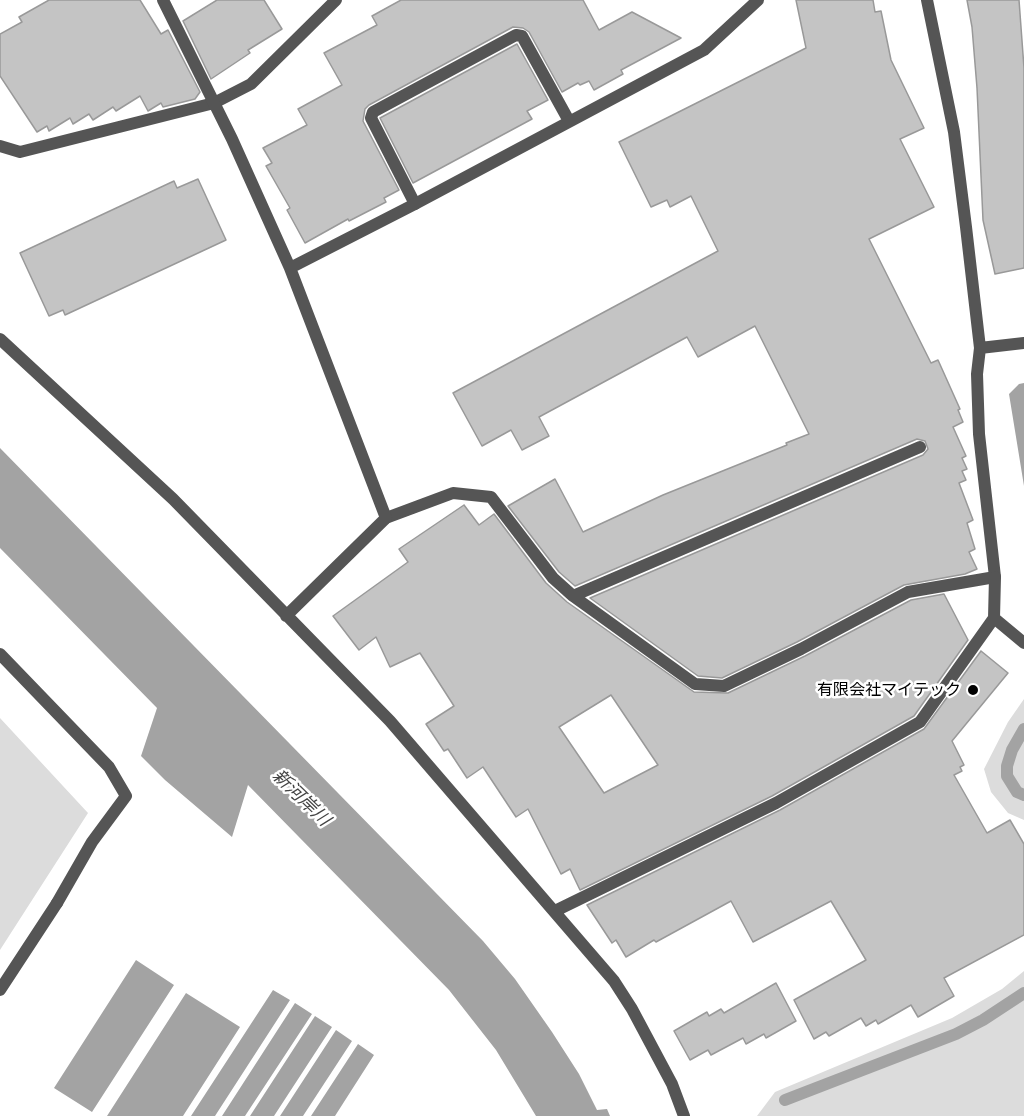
<!DOCTYPE html>
<html>
<head>
<meta charset="utf-8">
<style>
  body { margin:0 }
  canvas { display:block; background:#fff }
</style>
</head>
<body>
<canvas width="1024" height="1116"></canvas>
<script>
const c = document.querySelector('canvas').getContext('2d');
c.lineJoin = 'round';
function fillPath(path, color) {
  c.fillStyle = color;
  c.fill(path, 'evenodd');
}
function toPath(rows) {
  const path = new Path2D();
  for (const r of rows) {
    path.moveTo(r[0], r[1]);
    for (let i = 2; i < r.length; i += 2) path.lineTo(r[i], r[i + 1]);
  }
  return path;
}
function trace(path, color, width, dash) {
  c.strokeStyle = color;
  c.lineWidth = width;
  c.lineCap = dash ? 'butt' : 'round';
  c.setLineDash(dash || []);
  c.stroke(path);
}
function label(font, color, halo, rows, align = 'center') {
  c.font = font + ' Montserrat,"Noto Sans JP",sans-serif';
  c.lineWidth = 5;
  c.setLineDash([]);
  c.textBaseline = 'middle';
  c.strokeStyle = halo;
  c.fillStyle = color;
  for (const [text, x, y, turn = 0] of rows) {
    c.save();
    c.translate(x, y);
    c.rotate((+turn || 0) * Math.PI / 180);
    c.textAlign = isNaN(turn) ? turn : align;
    if (halo) c.strokeText(text, 0, 0);
    c.fillText(text, 0, 0);
    c.restore();
  }
}
const green = toPath([
  [1024,699,1024,820,1008,813,991,792,984,769,1008,722],
  [0,718,88,813,0,950],
  [1024,971,1024,1116,757,1116,775,1092,952,1018,1002,989]
]);
const water = toPath([
  [1024,383,1024,486,1009,394,1019,384],
  [0,448,483,941,515,979,552,1032,579,1074,597,1110,607,1109,610,1116,536,1116,496,1050,449,990,248,785,232,837,165,780,141,756,157,708,0,548],
  [136,960,174,985,92,1112,54,1088],
  [273,990,290,1000,215,1116,191,1116],
  [186,993,240,1027,183,1116,107,1116],
  [295,1003,312,1014,245,1116,222,1116],
  [315,1016,332,1027,274,1116,250,1116],
  [336,1030,352,1041,303,1116,280,1116],
  [358,1044,374,1055,335,1116,311,1116]
]);
const stream = toPath([
  [1024,729,1012,750,1007,766,1007,776,1017,792,1024,795],
  [785,1100,956,1034,983,1020,1024,993]
]);
const building = toPath([
  [49,0,140,0,161,34,168,30,200,92,195,99,163,107,161,103,148,111,140,96,116,111,113,107,93,120,89,114,73,124,70,118,49,131,47,126,37,132,0,76,0,34,22,22,19,17,49,0],
  [217,0,264,0,282,29,248,50,250,53,211,79,183,21,217,0],
  [401,0,583,0,599,30,632,12,681,38,621,70,623,74,594,90,589,81,580,85,578,83,562,92,529,32,523,28,513,27,369,105,365,109,363,121,399,190,384,198,386,202,349,221,348,219,305,243,287,210,290,208,266,166,272,163,263,148,307,125,298,109,342,85,324,53,377,25,372,16,401,0],
  [796,0,873,0,875,12,881,11,891,60,924,128,900,139,934,207,869,239,931,363,938,360,960,409,958,410,963,422,953,427,966,456,962,458,967,469,962,471,966,480,959,483,973,520,967,523,975,549,969,552,977,569,965,574,904,585,797,642,722,678,698,676,590,598,923,455,928,449,925,441,917,439,575,586,559,572,508,506,555,479,583,532,663,495,787,445,786,443,809,434,755,326,698,357,687,337,539,417,549,436,522,450,511,430,482,446,453,393,718,251,691,196,670,207,667,200,651,207,619,142,806,48,796,0],
  [967,0,1019,0,1024,68,1024,268,995,274,983,220,977,88,972,27,967,0],
  [517,44,548,100,527,111,532,119,413,183,380,118,517,44],
  [198,179,226,240,65,315,63,310,49,316,20,253,174,181,177,188,198,179],
  [464,505,479,525,494,514,546,583,567,602,694,692,728,693,805,656,911,600,944,594,968,640,914,716,772,796,580,890,570,869,561,874,528,809,516,817,483,767,467,778,448,749,444,751,426,724,454,706,420,653,390,667,376,637,359,650,333,616,408,562,399,549,464,505],
  [611,695,658,765,604,793,559,727,611,695],
  [981,651,1008,673,952,741,964,765,960,767,962,771,954,775,987,833,1010,820,1024,844,1024,935,944,978,954,996,918,1017,911,1005,878,1024,876,1020,866,1026,861,1018,829,1036,826,1032,814,1039,794,1000,866,960,831,901,753,942,731,901,656,942,654,940,626,957,616,940,612,943,587,905,780,810,924,729,981,651],
  [776,983,796,1021,766,1038,764,1034,746,1044,743,1038,711,1055,708,1050,690,1060,674,1031,707,1012,709,1016,721,1009,724,1013,776,983]
]);
const lane = toPath([
  [0,146,20,152,214,103,251,84,336,0],
  [415,204,371,118,373,112,516,35,522,36,569,121],
  [980,348,1024,343],
  [386,518,453,493,491,497,553,578,573,596,695,684,724,686,801,649,908,592,995,577,979,434,977,374,980,348,966,227,954,132,927,0],
  [573,596,920,447],
  [0,654,109,767,126,796,92,842,57,903]
]);
const street = toPath([
  [163,0,232,139,290,268,386,518,286,616],
  [290,268,415,204,704,50,758,0],
  [0,339,173,499,390,721,614,981,632,1009,672,1084,684,1116],
  [994,618,995,577],
  [555,911,776,803,920,722,994,618,1024,643],
  [0,990,57,903]
]);
const markers = [
  [973,690,6,"#000"]
];
const poiNames = [
  ["有限会社マイテック",961,690]
];
const waterNames = [
  ["新河岸川",301,798,44]
];
fillPath(green, '#dcdcdc');
fillPath(water, '#a3a3a3');
trace(stream, '#a3a3a3', 12);
fillPath(building, '#c4c4c4');
trace(building, '#999', 1.5);
trace(lane, '#555', 12);
trace(street, '#555', 12);
for (const [x, y, r, color] of markers) {
  const dot = new Path2D();
  dot.arc(x, y, r, 0, 2 * Math.PI);
  c.fillStyle = color;
  c.fill(dot);
  trace(dot, '#fff', 2);
}
label('16px', '#000', '#fff', poiNames, 'right');
label('italic 18px', '#444', '#fff', waterNames);
</script>
</body>
</html>
